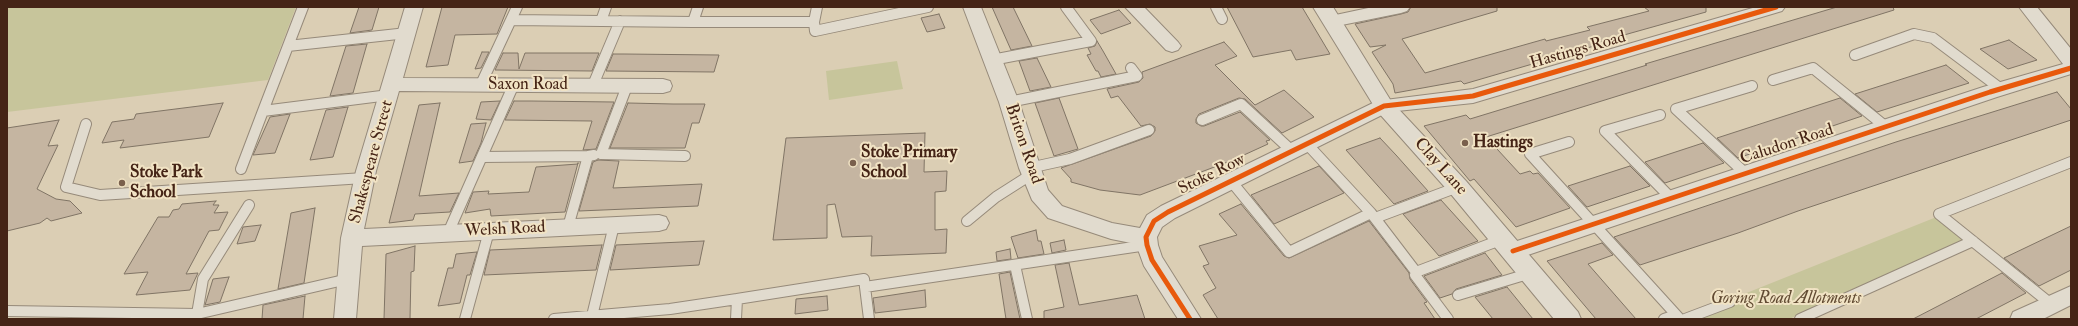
<!DOCTYPE html>
<html>
<head>
<meta charset="utf-8">
<style>
  body { margin:0 }
  #map { position:relative; width:2078px; height:326px; overflow:hidden; background:#dbceb4; font-family:"IM FELL Double Pica",serif }
  canvas { display:block }
  .frame { position:absolute; inset:0; border:8px solid #452416; pointer-events:none }
</style>
</head>
<body>
<div id="map">
<canvas width="2078" height="326"></canvas>
<div class="frame"></div>
</div>
<script>
const c = document.querySelector('canvas').getContext('2d');
c.lineJoin = 'round';
function fillPath(path, color) {
  c.fillStyle = color;
  c.fill(path, 'evenodd');
}
function toPath(rows) {
  const path = new Path2D();
  for (const r of rows) {
    path.moveTo(r[0], r[1]);
    for (let i = 2; i < r.length; i += 2) path.lineTo(r[i], r[i + 1]);
  }
  return path;
}
function trace(path, color, width, dash) {
  c.strokeStyle = color;
  c.lineWidth = width;
  c.lineCap = dash ? 'butt' : 'round';
  c.setLineDash(dash || []);
  c.stroke(path);
}
function label(font, color, halo, rows, align = 'center') {
  c.font = font + ' "IM FELL Double Pica",serif';
  c.lineWidth = 4;
  c.setLineDash([]);
  c.textBaseline = 'middle';
  c.strokeStyle = halo;
  c.fillStyle = color;
  for (const [text, x, y, turn = 0] of rows) {
    c.save();
    c.translate(x, y);
    c.rotate((+turn || 0) * Math.PI / 180);
    c.textAlign = isNaN(turn) ? turn : align;
    if (halo) c.strokeText(text, 0, 0);
    c.fillText(text, 0, 0);
    c.restore();
  }
}
const green = toPath([
  [7,7,296,7,268,80,7,112],
  [897,61,903,89,829,100,826,71],
  [1939,216,1967,240,1789,319,1691,319,1689,316]
]);
const building = toPath([
  [359,7,379,7,372,30,350,33,359,7],
  [442,7,508,7,497,34,455,35,448,65,426,67,442,7],
  [992,7,1013,7,1032,46,1011,50,992,7],
  [1227,7,1302,7,1330,54,1296,60,1291,50,1253,57,1227,7],
  [1411,7,1497,7,1497,11,1402,39,1425,73,1545,39,1546,41,1590,30,1587,27,1649,11,1644,7,1706,7,1706,12,1592,44,1594,46,1464,84,1461,81,1395,93,1393,84,1372,52,1386,45,1370,47,1355,24,1401,14,1408,12,1411,7],
  [1837,7,1893,7,1894,10,1486,137,1520,174,1530,171,1533,174,1538,173,1570,208,1516,227,1474,179,1470,181,1424,126,1466,115,1470,119,1647,65,1645,64,1837,7],
  [1119,10,1131,23,1101,34,1090,20,1119,10],
  [939,14,945,28,927,32,921,18,939,14],
  [2009,40,2037,60,2008,69,1980,49,2009,40],
  [1097,41,1103,51,1116,74,1101,77,1098,71,1096,71,1087,55,1091,54,1088,48,1095,46,1097,41],
  [1224,42,1237,56,1215,65,1255,105,1284,90,1314,117,1282,133,1245,99,1239,98,1199,114,1196,119,1196,123,1201,126,1204,126,1240,112,1270,140,1266,141,1268,144,1233,160,1140,195,1100,190,1071,182,1071,179,1061,168,1151,136,1155,131,1155,127,1150,124,1141,126,1118,96,1111,98,1107,89,1139,82,1143,78,1142,72,1224,42],
  [367,44,353,93,330,96,346,46,367,44],
  [482,52,489,52,481,68,475,69,482,52],
  [503,53,518,53,519,69,525,53,599,53,592,71,495,70,503,53],
  [613,54,624,54,719,55,714,72,606,71,613,54],
  [1037,58,1051,87,1030,91,1019,61,1037,58],
  [1946,65,1969,83,1877,112,1855,94,1946,65],
  [2057,92,2071,109,2071,120,1798,211,1738,233,1640,265,1614,237,1896,142,2057,92],
  [1059,98,1078,149,1054,156,1035,103,1059,98],
  [1840,98,1862,116,1738,158,1717,138,1840,98],
  [500,101,491,120,476,119,481,102,500,101],
  [514,101,531,101,614,102,596,149,583,150,592,121,505,120,514,101],
  [223,103,209,137,120,148,124,140,102,143,112,122,134,119,136,114,223,103],
  [440,103,419,196,459,193,450,212,415,214,413,220,389,223,419,105,440,103],
  [628,103,673,104,705,104,699,123,692,123,685,148,610,148,628,103],
  [348,107,333,157,310,160,326,110,348,107],
  [290,114,275,153,253,155,270,117,290,114],
  [59,120,48,146,58,145,37,189,56,199,70,201,82,213,51,221,47,218,40,223,7,231,7,128,59,120],
  [486,123,481,143,473,161,459,163,471,124,486,123],
  [925,133,924,172,947,171,946,191,935,192,935,230,947,229,946,253,871,256,872,236,842,237,835,204,827,205,827,238,773,240,786,138,925,133],
  [1380,138,1396,155,1428,191,1394,204,1346,150,1380,138],
  [1703,143,1724,163,1665,183,1645,162,1703,143],
  [598,160,619,161,613,188,702,184,698,206,579,211,593,162,598,160],
  [578,163,565,212,491,216,490,209,465,213,473,192,489,191,488,194,529,192,536,167,578,164,578,163],
  [1319,166,1344,193,1274,224,1251,195,1319,166],
  [1630,166,1650,186,1587,207,1568,186,1630,166],
  [1441,200,1478,241,1439,256,1403,214,1441,200],
  [216,201,213,205,219,205,214,213,228,212,219,230,209,231,186,274,198,273,190,290,136,295,148,272,124,274,158,217,169,217,173,210,179,209,182,204,216,201],
  [1241,204,1284,256,1289,258,1369,221,1409,273,1410,279,1427,302,1424,303,1435,319,1218,319,1203,295,1216,288,1203,266,1209,264,1199,246,1237,235,1219,214,1241,204],
  [315,208,304,283,278,289,291,213,315,208],
  [261,225,255,241,237,244,243,227,261,225],
  [2071,226,2071,270,2039,286,2004,258,2071,226],
  [1036,230,1038,241,1041,241,1044,254,1018,258,1011,237,1036,230],
  [1064,240,1066,250,1052,253,1050,243,1064,240],
  [704,241,699,265,610,270,616,245,704,241],
  [1602,243,1613,255,1588,264,1636,319,1596,319,1547,261,1602,243],
  [602,245,596,270,484,275,490,250,602,245],
  [415,246,414,271,411,272,410,319,384,319,386,254,415,246],
  [1010,249,1011,259,997,261,996,252,1010,249],
  [477,252,470,275,467,275,460,303,438,306,448,268,453,268,456,254,477,252],
  [1485,253,1502,275,1456,289,1452,294,1440,298,1424,276,1485,253],
  [1069,263,1079,305,1137,295,1145,319,1044,319,1044,311,1064,307,1055,265,1069,263],
  [1010,272,1020,319,1006,319,999,274,1010,272],
  [2002,273,2026,293,1976,319,1913,319,2002,273],
  [229,277,220,302,205,305,213,279,229,277],
  [1507,287,1533,319,1493,319,1475,297,1507,287],
  [925,290,926,307,875,313,873,298,925,290],
  [305,296,303,319,262,319,263,305,305,296],
  [827,296,828,310,795,314,796,299,827,296]
]);
const service = toPath([
  [303,7,263,111,389,95],
  [1216,7,1222,19],
  [511,20,693,22,698,7],
  [601,21,606,7],
  [693,22,814,22,817,7],
  [814,22,815,31,928,7],
  [288,46,407,33],
  [1855,55,1914,34,1933,38,2001,89],
  [992,60,1091,41,1066,7],
  [1773,80,1813,68,1886,127],
  [481,84,517,7],
  [593,85,620,21],
  [627,86,601,154,685,156],
  [1009,102,1137,76,1131,68],
  [1660,115,1605,131,1671,198],
  [1202,120,1241,104,1292,151],
  [86,124,66,187,100,195,364,178],
  [1569,142,1530,154,1680,319],
  [1307,144,1371,213,1416,272,1503,239],
  [482,157,588,156],
  [1029,168,1070,159,1149,130],
  [241,169,263,111],
  [1745,173,1676,109,1752,86],
  [1231,181,1289,252,1371,213],
  [249,205,203,279,197,314,348,279],
  [1375,218,1458,187],
  [967,221,996,197,1032,174],
  [568,227,588,156,594,155],
  [448,233,514,84],
  [1015,265,1027,319],
  [1416,272,1415,275,1448,319],
  [865,287,1147,245],
  [1458,295,1531,273],
  [2051,304,1939,214,2071,162],
  [7,311,197,314,196,319],
  [592,316,614,225],
  [465,319,489,231],
  [554,319,670,309,737,299],
  [736,319,737,299,864,279,869,319],
  [1664,319,1676,315],
  [1685,319,1730,302],
  [1800,319,1973,241]
]);
const minor = toPath([
  [405,7,423,7,403,78,663,79,670,81,672,86,670,91,663,93,399,91,376,171,364,229,659,215,666,217,669,223,666,229,659,231,362,246,356,319,334,319,341,238,356,171,405,7],
  [963,7,981,7,1019,102,1048,190,1062,206,1112,223,1140,228,1147,215,1161,206,1377,101,1473,89,1756,7,1785,7,1782,11,1473,103,1388,112,1175,218,1162,227,1157,237,1158,245,1162,257,1201,319,1178,319,1144,266,1136,244,1111,239,1048,218,1032,200,1019,168,999,102,963,7],
  [1125,7,1144,7,1178,42,1181,46,1178,50,1172,52,1166,50,1125,7],
  [1373,7,1410,7,1407,11,1401,13,1332,27,1326,25,1323,21,1326,17,1373,7],
  [2019,7,2037,7,2071,49,2071,74,1997,97,1513,260,1505,257,1502,251,1505,245,1983,87,2063,64,2019,7],
  [2071,286,2071,305,2043,319,2010,319,2013,312,2071,286]
]);
const tertiary = toPath([
  [1313,7,1333,7,1391,101,1466,181,1578,312,1581,319,1554,319,1450,193,1377,111,1313,7]
]);
const cycleway = toPath([
  [1513,251,1990,92,2071,68],
  [1190,319,1152,260,1147,245,1146,237,1154,221,1168,212,1384,106,1473,96,1776,7]
]);
const markers = [
  [1465,143,4,"#7a604d"],
  [853,163,4,"#7a604d"],
  [122,183,4,"#7a604d"]
];
const streetNames = [
  ["Hastings Road",1578,51,-16],
  ["Saxon Road",528,85],
  ["Briton Road",1023,144,71],
  ["Caludon Road",1787,145,-18],
  ["Shakespeare Street",372,162,-75],
  ["Clay Lane",1440,167,48],
  ["Stoke Row",1212,175,-26],
  ["Welsh Road",505,230,-3]
];
const poiNames = [
  ["Hastings",1473,143],
  ["Stoke Primary",861,153],
  ["School",861,173],
  ["Stoke Park",130,173],
  ["School",130,193]
];
const parkNames = [
  ["Goring Road Allotments",1786,299]
];
fillPath(green, '#c7c59b');
fillPath(building, '#c5b5a1');
trace(building, '#807465', 1);
trace(service, '#968a7a', 12);
trace(minor, '#968a7a', 2);
trace(tertiary, '#968a7a', 2);
trace(service, '#e1dbce', 10);
fillPath(minor, '#e1dbce');
fillPath(tertiary, '#e1dbce');
trace(cycleway, '#e8590c', 5);
for (const [x, y, r, color] of markers) {
  const dot = new Path2D();
  dot.arc(x, y, r, 0, 2 * Math.PI);
  c.fillStyle = color;
  c.fill(dot);
  trace(dot, '#f1e3c4', 1.5);
}
label('17px', '#452416', '#f1e3c4', streetNames);
label('bold 17px', '#452416', '#f1e3c4', poiNames, 'left');
label('italic 17px', '#614a32', '#f1e3c4', parkNames);
</script>
</body>
</html>
